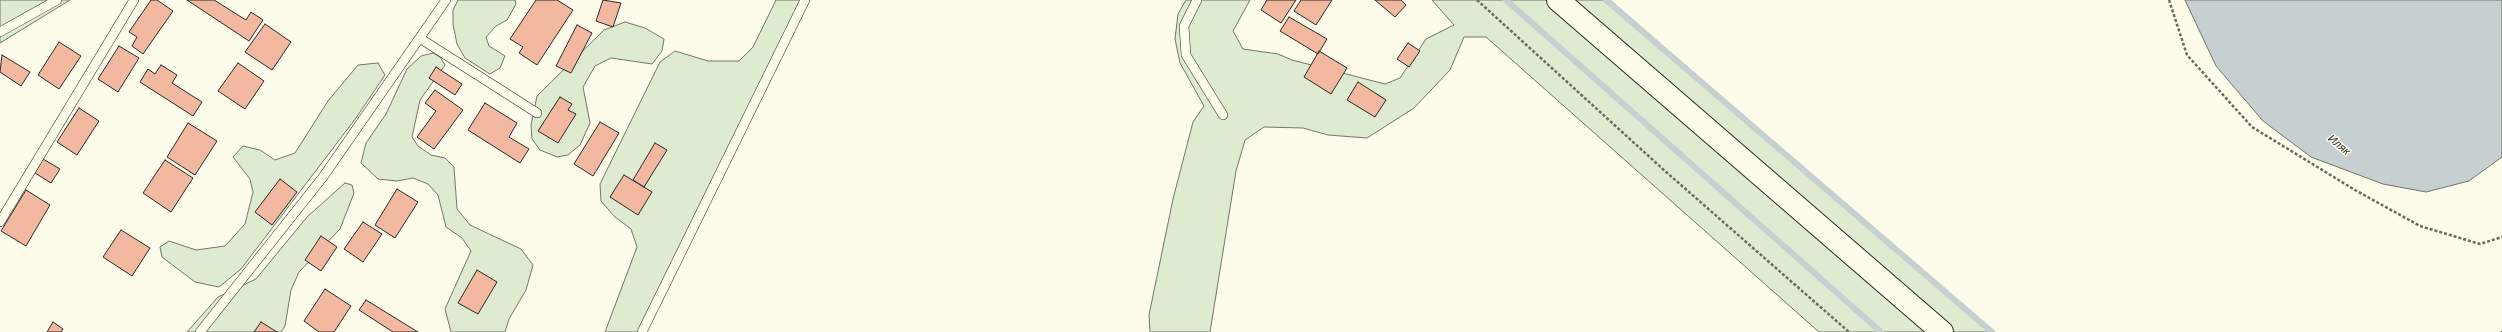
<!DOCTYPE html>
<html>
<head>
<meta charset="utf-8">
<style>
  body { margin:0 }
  canvas { display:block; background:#fdfbea }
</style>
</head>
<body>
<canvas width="2502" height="332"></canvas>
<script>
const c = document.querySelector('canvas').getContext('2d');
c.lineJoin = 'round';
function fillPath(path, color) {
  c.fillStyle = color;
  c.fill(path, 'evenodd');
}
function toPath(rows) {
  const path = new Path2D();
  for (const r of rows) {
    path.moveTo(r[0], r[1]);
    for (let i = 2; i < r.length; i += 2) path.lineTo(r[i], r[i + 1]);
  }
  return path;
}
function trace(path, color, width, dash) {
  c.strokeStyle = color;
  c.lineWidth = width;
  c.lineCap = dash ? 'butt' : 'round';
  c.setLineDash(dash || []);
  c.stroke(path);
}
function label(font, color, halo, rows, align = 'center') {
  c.font = font + ' "Work Sans",sans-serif';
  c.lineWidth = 3;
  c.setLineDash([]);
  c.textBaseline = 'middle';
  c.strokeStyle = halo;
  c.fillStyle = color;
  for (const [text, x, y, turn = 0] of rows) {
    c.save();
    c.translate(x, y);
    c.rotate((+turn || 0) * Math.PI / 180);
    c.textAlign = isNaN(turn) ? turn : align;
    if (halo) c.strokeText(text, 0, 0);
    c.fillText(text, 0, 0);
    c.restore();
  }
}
const green = toPath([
  [0,0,70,0,0,43,0,0],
  [458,0,515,0,516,4,507,20,496,26,486,37,489,46,505,56,500,68,490,74,465,58,457,44,453,24,453,10,458,0],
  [776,0,805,0,645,332,605,332,637,247,631,229,615,217,601,201,600,184,660,62,675,51,708,61,739,61,753,47,776,0],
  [1186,0,1250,0,1233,31,1243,49,1278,54,1292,60,1385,84,1400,78,1426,39,1454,25,1432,0,1610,0,1993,332,1819,332,1486,37,1464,37,1450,70,1414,108,1367,138,1328,135,1303,128,1264,127,1245,140,1236,171,1210,332,1150,332,1149,315,1173,199,1193,122,1204,106,1180,63,1175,39,1178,14,1186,0],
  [625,22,645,28,664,39,662,51,652,64,611,58,595,66,583,87,590,123,580,145,568,155,557,157,540,150,532,139,531,125,537,96,604,30,625,22],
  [433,53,440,57,445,65,420,100,412,137,418,146,431,155,445,158,454,167,457,209,470,225,521,249,533,265,526,290,509,319,505,332,451,332,445,309,471,251,462,238,446,227,438,195,428,184,413,178,397,181,378,179,361,163,366,143,386,114,407,69,421,56,433,53],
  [378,63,385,75,356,118,241,269,219,287,195,282,162,257,160,247,169,241,196,250,225,246,245,224,253,192,250,179,233,157,243,146,260,150,275,160,295,153,328,101,358,65,378,63],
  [345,183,352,185,354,193,340,229,299,272,291,290,285,326,281,332,187,332,218,297,256,279,307,217,345,183]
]);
const water = toPath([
  [2185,0,2502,0,2502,157,2469,181,2426,192,2383,184,2311,157,2263,121,2216,66,2185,0]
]);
const stream = toPath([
  [1506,0,1881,332],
  [1606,0,1992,332]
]);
const building = toPath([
  [151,0,157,0,173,11,143,54,132,46,137,37,129,32,151,0],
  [187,0,214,0,246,20,251,12,263,20,249,41,187,0],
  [536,0,557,0,573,10,537,65,519,53,523,47,510,39,536,0],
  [603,0,621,3,613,27,596,21,603,0],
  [1267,0,1296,0,1281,23,1261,10,1267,0],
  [1301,0,1332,0,1316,25,1294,11,1301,0],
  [1375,0,1401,0,1406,5,1395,17,1375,0],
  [1289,17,1327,39,1318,54,1280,31,1289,17],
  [265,24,291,42,272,70,245,52,265,24],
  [577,25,592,33,571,73,556,66,577,25],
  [59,42,81,56,59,89,38,75,59,42],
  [1408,43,1420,51,1409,67,1397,59,1408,43],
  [119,46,139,58,118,92,98,79,119,46],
  [1319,51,1347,68,1331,94,1304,77,1319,51],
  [2,55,30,72,21,86,0,72,2,55],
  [238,63,264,81,245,109,218,91,238,63],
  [161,65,177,75,172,83,202,102,193,116,140,82,148,69,155,74,161,65],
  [436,67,462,84,455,95,429,78,436,67],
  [1358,82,1386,100,1375,117,1347,100,1358,82],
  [435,90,463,110,434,149,417,137,436,111,425,103,435,90],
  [560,97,572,104,568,110,576,114,558,143,538,131,560,97],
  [485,103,517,123,509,137,529,149,520,163,468,130,485,103],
  [79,108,99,121,77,155,57,142,79,108],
  [600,122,619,133,593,176,574,164,600,122],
  [188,123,217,141,195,175,167,157,188,123],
  [655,143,667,150,644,187,633,180,655,143],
  [43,159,60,169,51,183,35,173,43,159],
  [165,160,193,178,171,212,143,193,165,160],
  [624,175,652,192,638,215,610,197,624,175],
  [280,179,297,192,272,225,255,212,280,179],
  [397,189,418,202,395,238,375,225,397,189],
  [26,190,50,205,26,246,1,231,26,190],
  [363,222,382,234,363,262,344,249,363,222],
  [121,230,150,248,132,276,103,257,121,230],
  [321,236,337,247,321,271,305,260,321,236],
  [477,270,497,282,478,314,458,303,477,270],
  [325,289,351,306,334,332,319,332,304,321,325,289],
  [366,300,418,332,393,332,359,310,366,300],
  [53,322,63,329,61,332,47,332,53,322],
  [261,322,277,332,254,332,261,322]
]);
const path = toPath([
  [1477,0,1665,171,1849,332],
  [2169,0,2187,55,2252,127,2355,190,2420,226,2480,244,2502,237],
  [2502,332,2502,331]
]);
const service = toPath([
  [1197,0,1184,26,1186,55,1223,115],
  [0,32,57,0],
  [421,39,537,113],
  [0,222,134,0],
  [200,332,323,177,446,0],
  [642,332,805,0]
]);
const tertiary = toPath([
  [1558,0,1942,332]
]);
const waterNames = [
  ["Иляк",2339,145,40]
];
fillPath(green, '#deebd1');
trace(green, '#74746e', 1);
fillPath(water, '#c7d0d0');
trace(water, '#74746e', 1);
trace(stream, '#c7d0d0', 6);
fillPath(building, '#f2b8a0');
trace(building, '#2b2b2b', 1);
trace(service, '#2b2b2b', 10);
trace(tertiary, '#2b2b2b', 24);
trace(path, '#6a6964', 2.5, [3, 2]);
trace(service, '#fdfbea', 9);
trace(tertiary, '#fdfbea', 22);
label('italic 11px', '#2b2b2b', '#fdfbea', waterNames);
</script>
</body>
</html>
